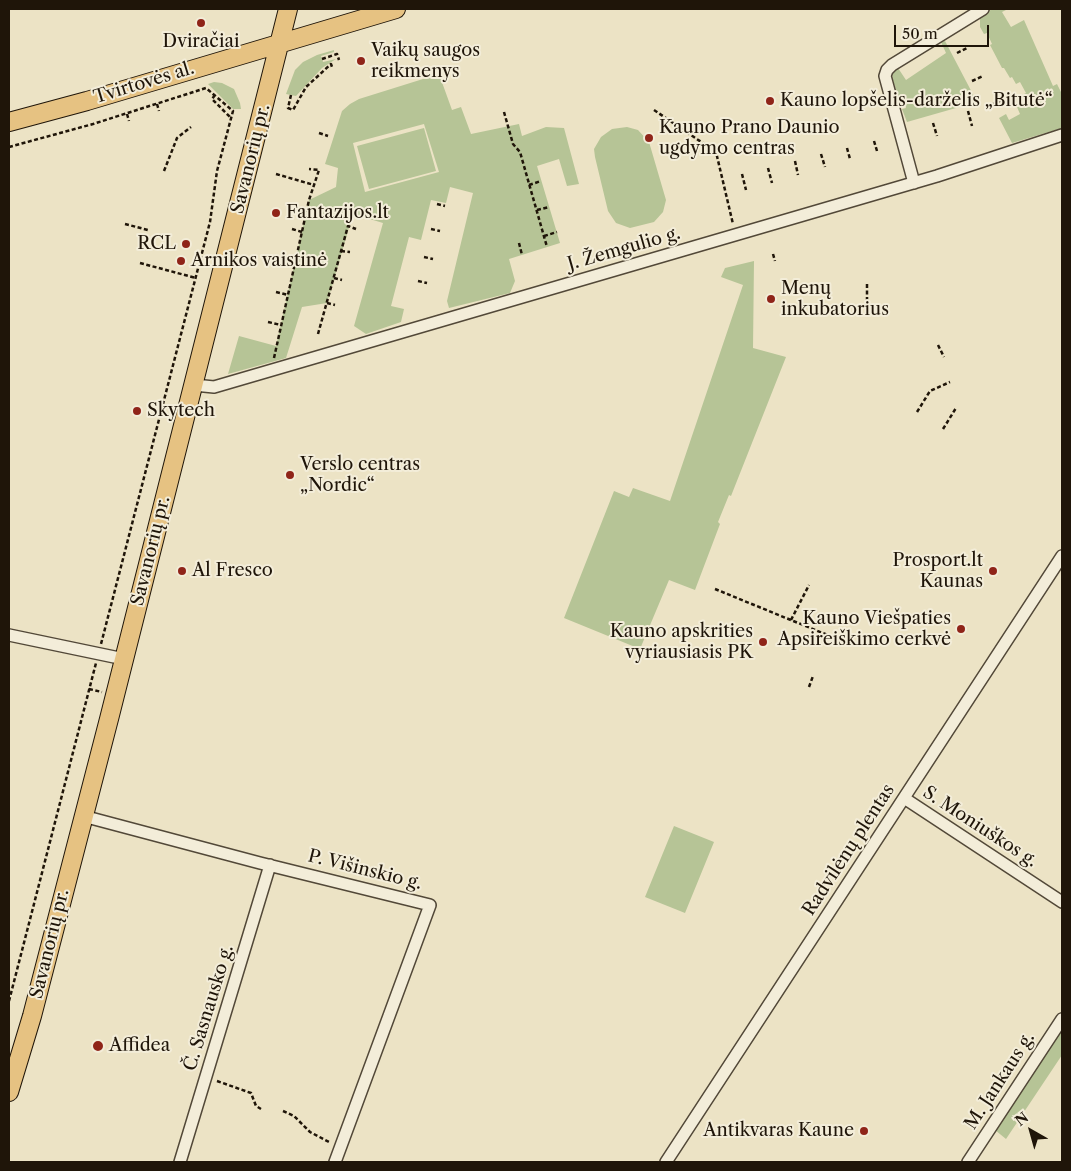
<!DOCTYPE html>
<html>
<head>
<meta charset="utf-8">
<style>
  body { margin:0 }
  #map { position:relative; width:1071px; height:1171px; overflow:hidden; background:#ece3c5; font-family:"Libre Caslon Text",serif }
  canvas { display:block }
  .frame { position:absolute; inset:0; border:10px solid #1f1509; pointer-events:none }
  .north { position:absolute; left:1006px; top:1106px; width:50px; height:50px; -webkit-text-stroke:4px #f3edd9; paint-order:stroke; rotate:322deg; font-size:14px; font-weight:700; line-height:20px; text-align:center; color:#1f1509 }
  .north::after { content:''; display:block; margin:auto; width:18px; height:22px; background:#1f1509; clip-path:polygon(50% 0,100% 100%,50% 72%,0 100%) }
  .scale { position:absolute; left:894px; top:25px; width:95px; height:22px; box-sizing:border-box; border:2px solid #1f1509; border-top:0; padding-left:6px; font-size:15px; line-height:18px; white-space:nowrap; color:#1f1509; -webkit-text-stroke:4px #f3edd9; paint-order:stroke }
</style>
</head>
<body>
<div id="map">
<canvas width="1071" height="1171"></canvas>
<div class="frame"></div>
<div class="north">N</div>
<div class="scale">50 m</div>
</div>
<script>
const c = document.querySelector('canvas').getContext('2d');
c.lineJoin = 'round';
function fillPath(path, color) {
  c.fillStyle = color;
  c.fill(path, 'evenodd');
}
function toPath(rows) {
  const path = new Path2D();
  for (const r of rows) {
    path.moveTo(r[0], r[1]);
    for (let i = 2; i < r.length; i += 2) path.lineTo(r[i], r[i + 1]);
  }
  return path;
}
function trace(path, color, width, dash) {
  c.strokeStyle = color;
  c.lineWidth = width;
  c.lineCap = dash ? 'butt' : 'round';
  c.setLineDash(dash || []);
  c.stroke(path);
}
function label(font, color, halo, rows, align = 'center') {
  c.font = font + ' "Libre Caslon Text",serif';
  c.lineWidth = 4;
  c.setLineDash([]);
  c.textBaseline = 'middle';
  c.strokeStyle = halo;
  c.fillStyle = color;
  for (const [text, x, y, turn = 0] of rows) {
    c.save();
    c.translate(x, y);
    c.rotate((+turn || 0) * Math.PI / 180);
    c.textAlign = isNaN(turn) ? turn : align;
    if (halo) c.strokeText(text, 0, 0);
    c.fillText(text, 0, 0);
    c.restore();
  }
}
const green = toPath([
  [992,9,1008,9,1002,12,1011,27,1024,20,1053,86,1057,84,1062,94,1062,128,1012,143,999,118,1006,114,1009,120,1020,114,1017,107,1025,103,1022,95,1026,93,1020,82,1016,84,1012,77,1010,78,1004,68,1002,68,990,45,992,44,987,33,984,34,980,27,980,17],
  [945,41,977,102,907,122,902,109,906,108,902,95,898,97,892,77,893,73,898,68,906,80,946,53,941,42],
  [334,50,334,52,321,56,323,62,336,59,322,68,296,96,286,94,295,70,303,62,317,55],
  [439,74,452,110,461,107,471,134,519,124,522,136,546,127,564,128,579,184,567,186,559,159,537,166,560,243,509,259,515,281,510,293,449,308,447,301,473,193,450,187,446,203,431,200,421,240,409,237,391,306,404,309,401,322,366,334,354,326,383,223,353,214,327,303,302,307,286,358,228,374,239,336,276,346,309,200,336,187,338,168,325,164,342,111,350,104,359,99],
  [424,124,439,172,365,192,353,143],
  [214,82,222,83,234,89,240,103,241,109,233,109,208,84],
  [627,127,638,130,649,142,666,200,663,212,654,222,630,228,616,223,608,211,595,157,594,149,601,137,612,129],
  [424,128,436,171,369,189,357,146],
  [754,261,753,348,786,357,731,496,729,495,718,522,720,524,695,590,669,580,640,649,564,618,614,491,629,497,633,488,670,501,743,285,721,277,725,268],
  [674,826,714,842,685,913,645,897],
  [1062,1027,1062,1055,1006,1139,995,1130]
]);
const path = toPath([
  [957,53,967,48],
  [322,59,337,54,339,60],
  [972,81,983,76],
  [215,95,212,99,231,118],
  [291,95,288,108,293,110,306,87,331,64,332,67],
  [157,104,159,111],
  [987,107,1002,100],
  [654,110,716,152,733,224],
  [968,111,972,126],
  [504,112,513,144,520,152,547,247],
  [127,114,129,121],
  [933,123,937,136],
  [319,133,328,136],
  [874,141,877,151],
  [9,147,93,124,206,88,233,111,217,171,210,222,101,644],
  [847,148,850,159],
  [821,154,825,167],
  [795,161,798,175],
  [768,168,772,183],
  [164,171,177,138,191,127],
  [276,174,314,185],
  [742,174,746,190],
  [529,185,541,181],
  [437,204,445,206],
  [537,210,549,207],
  [125,224,148,230],
  [292,229,302,232],
  [431,229,440,231],
  [544,236,557,232],
  [519,243,522,255],
  [341,251,350,252],
  [773,254,775,261],
  [424,257,433,259],
  [284,261,295,264],
  [140,263,196,278],
  [334,278,342,280],
  [418,281,427,283],
  [867,284,867,302],
  [276,292,288,295],
  [327,303,335,305],
  [268,322,281,325],
  [318,334,348,226,356,229],
  [938,345,944,357],
  [274,358,309,200,319,170,309,169],
  [917,412,930,391,950,382],
  [943,429,956,408],
  [715,589,830,636],
  [791,620,809,585],
  [809,687,813,676],
  [89,689,102,692],
  [9,1001,96,663],
  [217,1081,251,1093,256,1106,261,1109],
  [283,1111,294,1116,310,1132,331,1143]
]);
const minor = toPath([
  [914,183,885,76,887,70,892,65,983,9],
  [194,385,214,387,937,176,1062,135],
  [9,635,124,659],
  [904,798,1062,902],
  [83,816,260,863,430,905,335,1162],
  [180,1162,270,865],
  [666,1162,1062,556],
  [968,1162,1062,1019]
]);
const primary = toPath([
  [9,122,87,101,396,9],
  [9,1092,32,1016,109,719,288,9]
]);
const markers = [
  [201,23,5,"#8f2418"],
  [361,61,5,"#8f2418"],
  [770,101,5,"#8f2418"],
  [649,138,5,"#8f2418"],
  [276,213,5,"#8f2418"],
  [186,244,5,"#8f2418"],
  [181,261,5,"#8f2418"],
  [771,299,5,"#8f2418"],
  [137,411,5,"#8f2418"],
  [290,475,5,"#8f2418"],
  [182,571,5,"#8f2418"],
  [993,571,5,"#8f2418"],
  [961,629,5,"#8f2418"],
  [763,642,5,"#8f2418"],
  [98,1046,6,"#8f2418"],
  [864,1131,5,"#8f2418"]
];
const poiNames = [
  ["Dviračiai",201,42,"center"],
  ["Vaikų saugos",371,51],
  ["reikmenys",371,72],
  ["Kauno lopšelis-darželis „Bitutė“",780,101],
  ["Kauno Prano Daunio",659,128],
  ["ugdymo centras",659,149],
  ["Fantazijos.lt",286,213],
  ["RCL",176,244,"right"],
  ["Arnikos vaistinė",191,261],
  ["Menų",781,289],
  ["inkubatorius",781,310],
  ["Skytech",147,411],
  ["Verslo centras",300,465],
  ["„Nordic“",300,486],
  ["Prosport.lt",983,561,"right"],
  ["Kaunas",983,582,"right"],
  ["Al Fresco",192,571],
  ["Kauno Viešpaties",951,619,"right"],
  ["Apsireiškimo cerkvė",951,640,"right"],
  ["Kauno apskrities",753,632,"right"],
  ["vyriausiasis PK",753,653,"right"],
  ["Affidea",109,1046],
  ["Antikvaras Kaune",854,1131,"right"]
];
const streetNames = [
  ["Tvirtovės al.",144,83,-17],
  ["Savanorių pr.",251,159,-76],
  ["J. Žemgulio g.",624,249,-16],
  ["Savanorių pr.",151,551,-76],
  ["S. Moniuškos g.",980,827,33],
  ["Radvilėnų plentas",849,850,-57],
  ["P. Višinskio g.",365,870,14],
  ["Savanorių pr.",50,944,-76],
  ["Č. Sasnausko g.",209,1008,-73],
  ["M. Jankaus g.",1000,1081,-57]
];
fillPath(green, '#b6c496');
trace(minor, '#524838', 14);
trace(primary, '#1f1509', 20);
trace(path, '#1f1509', 2.5, [4, 2.5]);
trace(minor, '#f3edd9', 11);
trace(primary, '#e6c282', 18);
for (const [x, y, r, color] of markers) {
  const dot = new Path2D();
  dot.arc(x, y, r, 0, 2 * Math.PI);
  c.fillStyle = color;
  c.fill(dot);
  trace(dot, '#f3edd9', 2);
}
label('18px', '#1f1509', '#f3edd9', poiNames, 'left');
label('18px', '#1f1509', '#f3edd9', streetNames);
</script>
</body>
</html>
